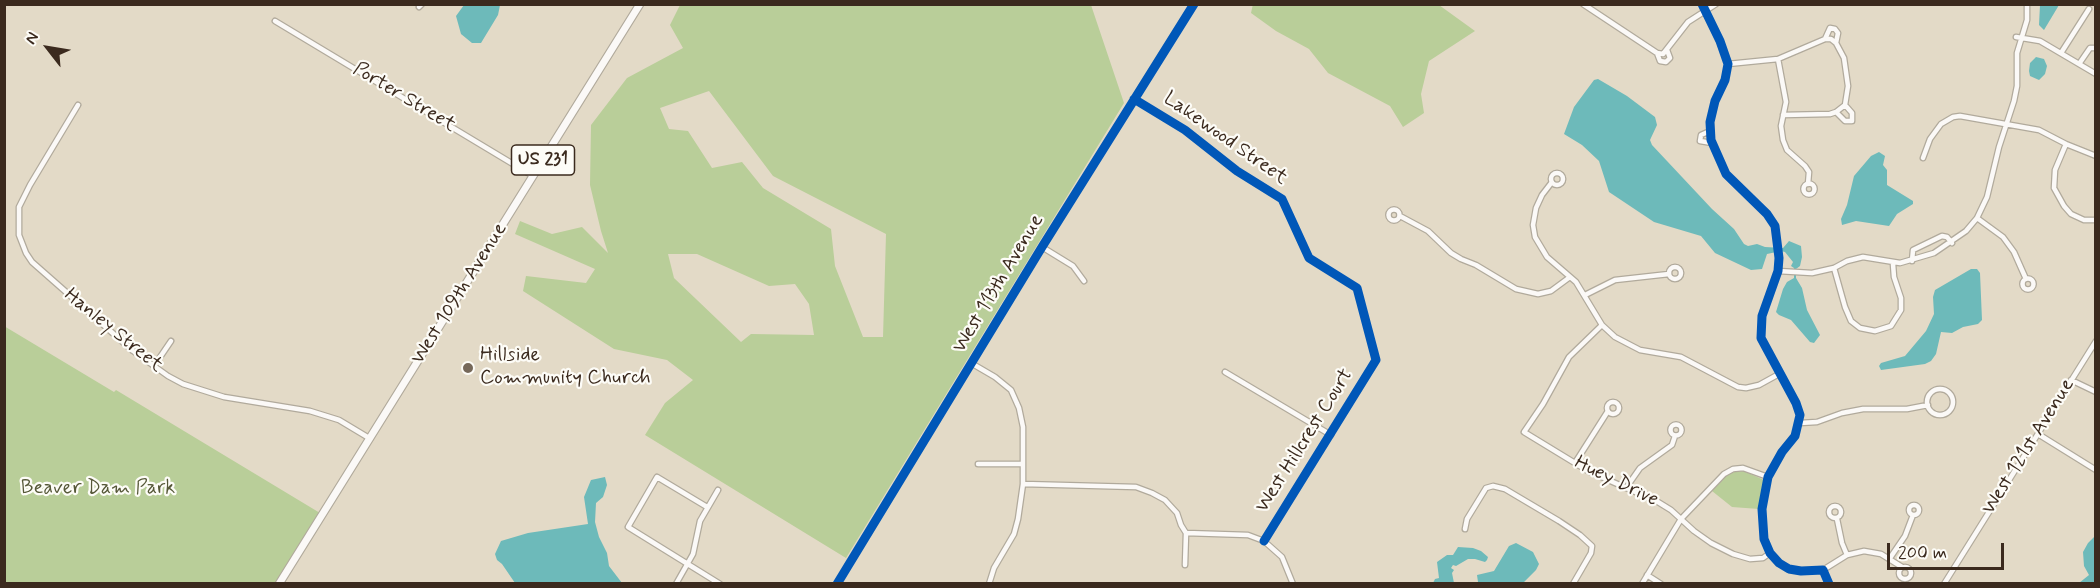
<!DOCTYPE html>
<html>
<head>
<meta charset="utf-8">
<style>
  body { margin:0 }
  #map { position:relative; width:2100px; height:588px; overflow:hidden; background:#e3dac7; font-family:Mynerve,sans-serif }
  canvas { display:block }
  .frame { position:absolute; inset:0; border:6px solid #3b2a1e; pointer-events:none }
  .north { position:absolute; left:18px; top:18px; width:60px; height:60px; -webkit-text-stroke:4px #fdfcf7; paint-order:stroke; rotate:301deg; font-size:16px; font-weight:700; line-height:24px; text-align:center; color:#3b2a1e }
  .north::after { content:''; display:block; margin:auto; width:21px; height:27px; background:#3b2a1e; clip-path:polygon(50% 0,100% 100%,50% 72%,0 100%) }
  .scale { position:absolute; left:1887px; top:543px; width:117px; height:27px; box-sizing:border-box; border:3px solid #3b2a1e; border-top:0; padding-left:8px; font-size:18px; line-height:21px; white-space:nowrap; color:#3b2a1e; -webkit-text-stroke:4px #fdfcf7; paint-order:stroke }
</style>
</head>
<body>
<div id="map">
<canvas width="2100" height="588"></canvas>
<div class="frame"></div>
<div class="north">N</div>
<div class="scale">200 m</div>
</div>
<script>
const c = document.querySelector('canvas').getContext('2d');
c.lineJoin = 'round';
function fillPath(path, color) {
  c.fillStyle = color;
  c.fill(path, 'evenodd');
}
function toPath(rows) {
  const path = new Path2D();
  for (const r of rows) {
    if (r.length === 3) {
      path.moveTo(r[0] + r[2], r[1]);
      path.arc(r[0], r[1], r[2], 0, 2 * Math.PI);
      continue;
    }
    path.moveTo(r[0], r[1]);
    for (let i = 2; i < r.length; i += 2) path.lineTo(r[i], r[i + 1]);
  }
  return path;
}
function trace(path, color, width, dash) {
  c.strokeStyle = color;
  c.lineWidth = width;
  c.lineCap = dash ? 'butt' : 'round';
  c.setLineDash(dash || []);
  c.stroke(path);
}
function label(font, color, halo, rows, align = 'center') {
  c.font = font + ' Mynerve,sans-serif';
  c.lineWidth = 4.5;
  c.setLineDash([]);
  c.textBaseline = 'middle';
  c.strokeStyle = halo;
  c.fillStyle = color;
  for (const [text, x, y, turn = 0] of rows) {
    c.save();
    c.translate(x, y);
    c.rotate((+turn || 0) * Math.PI / 180);
    c.textAlign = isNaN(turn) ? turn : align;
    if (halo) c.strokeText(text, 0, 0);
    c.fillText(text, 0, 0);
    c.restore();
  }
}
const green = toPath([
  [1253,4,1439,5,1475,31,1429,61,1421,94,1424,113,1403,127,1390,106,1328,73,1309,49,1276,31,1251,13],
  [680,5,1091,5,1124,103,846,558,645,435,665,403,693,380,667,360,614,349,523,291,526,276,586,283,595,269,515,234,520,221,552,234,582,227,608,253,601,231,590,185,591,125,627,78,683,48,670,25],
  [709,91,773,176,886,234,883,337,863,337,835,266,831,229,763,188,742,162,712,168,688,131,669,129,660,108],
  [668,254,697,254,769,286,795,284,809,304,814,335,751,334,741,342,674,278],
  [4,326,114,392,116,390,320,513,277,583,5,583],
  [1744,471,1764,480,1759,509,1732,507,1712,491,1728,474,1734,472]
]);
const water = toPath([
  [464,5,500,5,498,15,481,43,472,43,461,34,456,16],
  [2040,5,2059,5,2044,30,2039,25],
  [2036,57,2044,59,2047,66,2045,74,2039,80,2030,76,2029,71,2030,63],
  [1598,79,1627,96,1655,117,1657,125,1650,140,1652,145,1712,209,1734,229,1744,244,1748,246,1757,244,1765,247,1783,248,1789,241,1801,246,1802,257,1800,266,1796,269,1796,278,1802,288,1807,310,1820,335,1814,343,1810,342,1791,320,1779,315,1776,312,1783,289,1787,282,1794,278,1794,268,1791,266,1793,262,1785,252,1781,251,1767,254,1762,269,1751,270,1715,253,1701,236,1654,222,1609,192,1599,161,1582,145,1564,134,1574,107,1594,80],
  [1879,152,1885,156,1883,165,1887,170,1887,185,1913,201,1913,204,1897,214,1889,226,1856,221,1842,225,1841,219,1847,205,1854,176,1871,156],
  [1971,269,1977,269,1980,273,1982,320,1978,324,1963,327,1952,333,1941,332,1936,354,1931,361,1925,364,1881,370,1879,366,1881,363,1905,356,1926,331,1934,314,1933,297,1935,290],
  [605,477,607,485,603,497,596,503,595,522,599,537,607,553,609,566,622,583,515,583,502,564,497,560,495,554,501,541,528,533,588,524,584,497,591,480],
  [2095,536,2095,583,2079,583,2089,575,2084,566,2083,552,2088,543],
  [1516,543,1533,552,1539,564,1536,570,1524,582,1517,583,1480,584,1478,582,1477,575,1494,571,1509,546],
  [1458,547,1473,548,1481,551,1488,557,1487,560,1485,562,1475,559,1468,559,1456,566,1453,565,1451,568,1454,570,1452,573,1454,583,1433,583,1435,579,1439,578,1437,562,1447,555,1453,555]
]);
const minor = toPath([
  [1583,4,1657,53,1663,54,1688,22,1716,4],
  [1702,4,1720,41,1728,64,1725,80,1715,101,1710,122,1711,140,1726,174,1767,214,1775,226,1779,258,1778,271,1762,316,1761,338,1796,403,1800,415,1795,436,1782,452,1768,477,1762,509,1764,539,1770,553,1779,563,1789,569,1801,571,1823,570,1829,584],
  [419,7,422,4],
  [275,21,533,176],
  [2016,37,2040,41,2096,74],
  [1825,39,1830,28,1835,29,1838,33,1836,43],
  [1657,53,1660,61,1666,62,1670,58,1667,50],
  [2061,53,2089,9],
  [1778,59,1786,102,1781,126,1783,140,1787,150,1805,166,1809,172,1808,184],
  [1728,64,1778,59,1825,39,1831,39,1836,43,1844,58,1848,86,1845,105,1836,112,1830,114,1783,115],
  [2079,64,2090,48,2096,48],
  [1134,99,1185,130,1237,171,1282,199,1309,258,1357,288,1376,360,1264,541],
  [78,105,30,185,19,207,19,235,26,253,32,262,133,351,168,376,183,384,224,397,310,411,339,420,369,438],
  [1836,112,1845,121,1852,121,1852,113,1845,105],
  [1710,131,1701,135,1700,141,1712,143],
  [2066,144,2055,170,2054,188,2064,206,2071,214,2084,220,2096,220],
  [1923,158,1930,139,1941,124,1953,117,1960,116,2039,130,2066,144,2096,156],
  [1557,179,6],
  [1552,182,1542,195,1536,208,1533,225,1535,237,1547,257,1576,282,1602,325,1615,337,1640,350,1681,357,1738,387,1746,388,1759,385,1779,374],
  [1809,189,5.5],
  [1394,215,5.5],
  [1400,216,1428,231,1451,253,1461,259,1476,265,1516,289,1538,294,1551,291,1570,277],
  [1977,218,2003,237,2014,252,2026,279],
  [1042,247,1073,266,1084,281],
  [1912,261,1913,250,1942,236,1947,237,1952,243],
  [1675,273,6],
  [1834,268,1845,307,1851,321,1860,328,1875,331,1891,326,1901,310,1901,298,1894,277,1893,264],
  [1778,271,1812,273,1834,268,1847,261,1863,257,1900,263,1934,253,1966,231,1977,218,1987,197,1999,147,2014,101,2017,86,2017,53,2027,20,2027,4],
  [2028,284,5.5],
  [1585,295,1615,280,1669,274],
  [1602,325,1569,357,1543,404,1524,432,1588,471,1658,502,1671,510,1694,531,1711,543,1733,554,1750,559,1763,558,1770,553],
  [971,363,995,377,1011,390,1019,408,1023,427,1023,484,1018,519,1014,534,994,568,989,584],
  [154,366,171,341],
  [1225,372,1331,435],
  [2071,380,2096,392],
  [1940,402,13],
  [1613,408,6],
  [1800,423,1817,422,1842,413,1863,409,1907,409,1928,405],
  [1676,430,5.5],
  [2038,434,2096,470],
  [1575,463,1608,411],
  [978,464,1021,464],
  [1023,484,1136,487,1152,493,1165,500,1177,513,1181,525,1186,533,1185,565],
  [1626,488,1640,468,1672,445,1675,436],
  [1914,510,5],
  [1835,512,6],
  [707,507,657,477,628,527,720,584],
  [1837,519,1842,543,1847,555],
  [1465,529,1467,519,1486,488,1493,486,1505,489,1559,521,1580,535,1592,546,1591,553,1573,584],
  [1186,533,1248,535,1264,541,1282,557,1293,584],
  [1890,558,1905,536,1913,515],
  [1905,573,6],
  [1823,570,1847,555,1864,551,1881,554,1902,567],
  [1647,575,1661,584],
  [676,584,693,554,700,521,718,490],
  [837,584,1042,247,1194,4],
  [1642,584,1681,519,1724,474,1733,469,1743,468,1768,477],
  [1944,584,2096,341]
]);
const primary = toPath([
  [279,584,640,4]
]);
const cycleway = toPath([
  [1702,4,1720,41,1728,64,1725,80,1715,101,1710,122,1711,140,1726,174,1767,214,1775,226,1779,258,1778,271,1762,316,1761,338,1796,403,1800,415,1795,436,1782,452,1768,477,1762,509,1764,539,1770,553,1779,563,1789,569,1801,571,1823,570,1829,584],
  [1134,99,1185,130,1237,171,1282,199,1309,258,1357,288,1376,360,1264,541],
  [837,584,1042,247,1194,4]
]);
const markers = [
  [468,368,6,"#766859"]
];
const shields = [
  [543,160,63]
];
const shieldNames = [
  ["US 231",543,160]
];
const streetNames = [
  ["Porter Street",404,98,31],
  ["Lakewood Street",1225,139,35],
  ["West 113th Avenue",999,284,-59],
  ["West 109th Avenue",460,294,-58],
  ["Hanley Street",113,331,39],
  ["West Hillcrest Court",1305,441,-58],
  ["West 121st Avenue",2029,447,-58],
  ["Huey Drive",1616,482,26]
];
const poiNames = [
  ["Hillside",480,356],
  ["Community Church",480,379]
];
const parkNames = [
  ["Beaver Dam Park",98,489]
];
fillPath(green, '#b9ce99');
fillPath(water, '#6dbaba');
trace(minor, '#b1aa9c', 7);
trace(primary, '#b1aa9c', 9);
trace(minor, '#fbf9f7', 4.5);
trace(primary, '#fbf9f7', 7);
trace(cycleway, '#0057b8', 9);
for (const [x, y, r, color] of markers) {
  const dot = new Path2D();
  dot.arc(x, y, r, 0, 2 * Math.PI);
  c.fillStyle = color;
  c.fill(dot);
  trace(dot, '#fdfcf7', 2);
}
for (const [x, y, w] of shields) {
  const box = new Path2D();
  box.roundRect(x - w / 2, y - 15, w, 30, 4.5);
  c.fillStyle = '#fdfcf7';
  c.fill(box);
  trace(box, '#3b2a1e', 1.5);
}
label('bold 18px', '#3b2a1e', null, shieldNames);
label('20px', '#3b2a1e', '#fdfcf7', streetNames);
label('20px', '#3b2a1e', '#fdfcf7', poiNames, 'left');
label('20px', '#565838', '#fdfcf7', parkNames);
</script>
</body>
</html>
